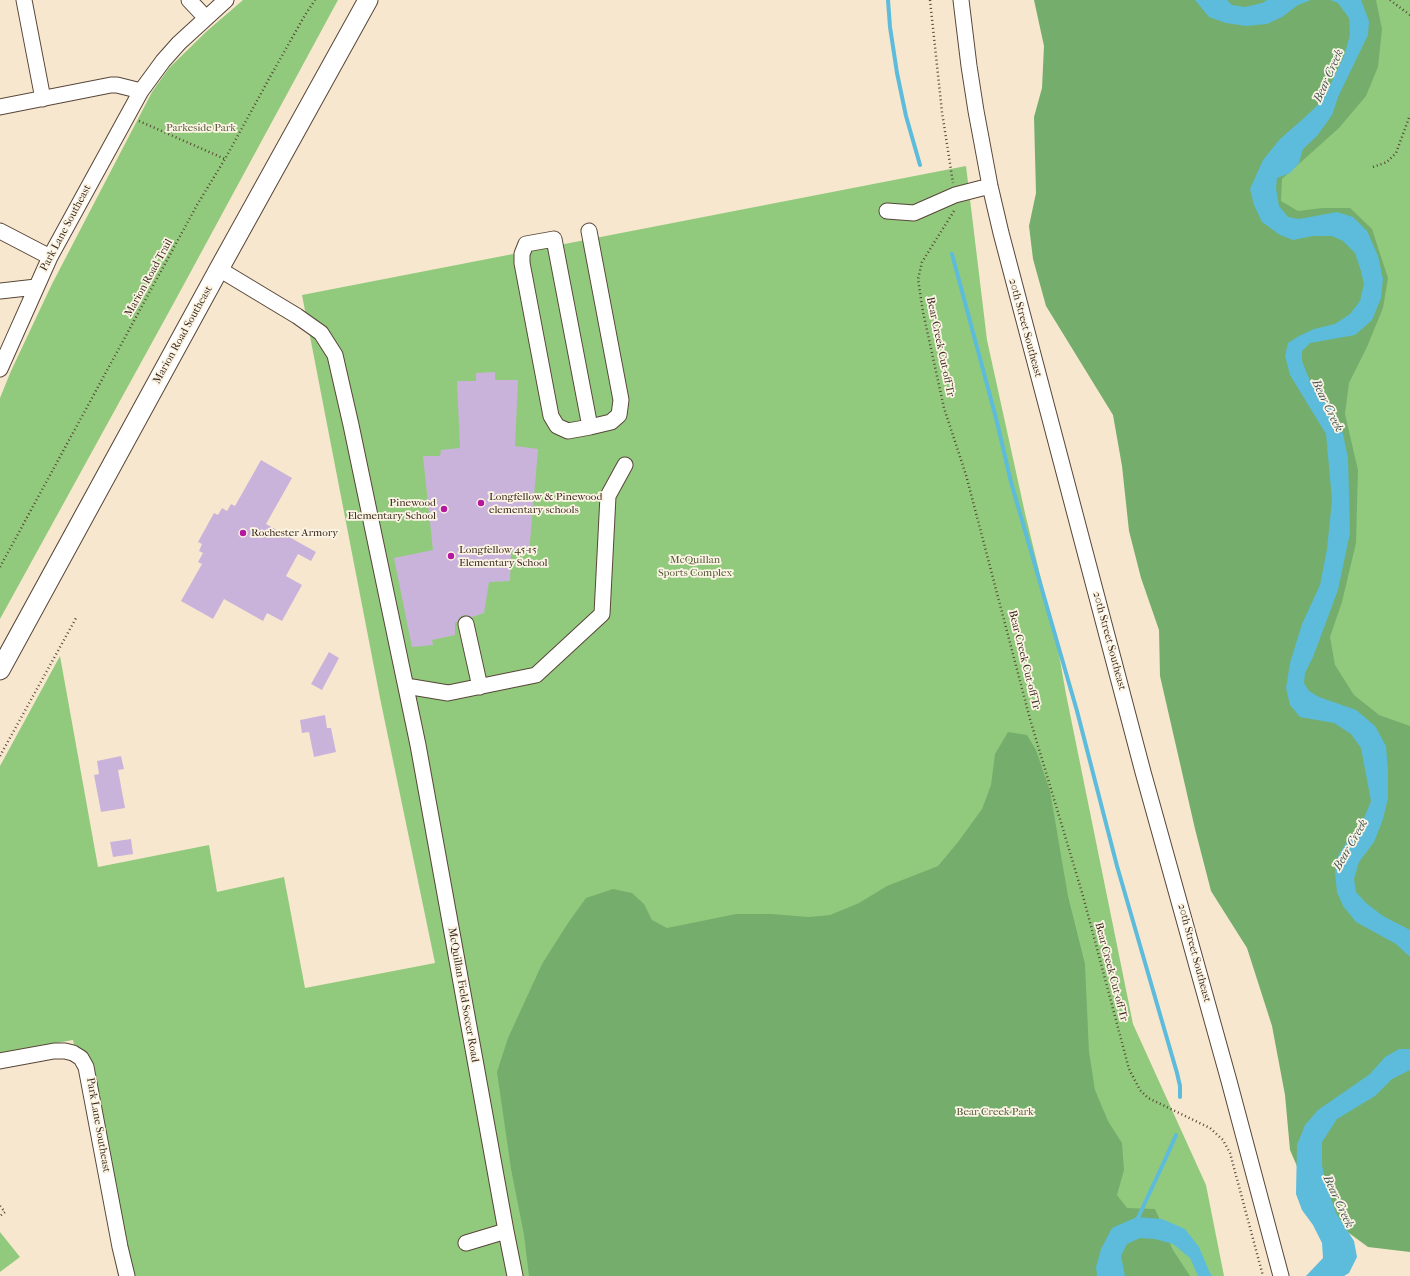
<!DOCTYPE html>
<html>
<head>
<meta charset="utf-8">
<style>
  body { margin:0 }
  canvas { display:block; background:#f7e7ce }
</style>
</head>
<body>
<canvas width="1410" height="1276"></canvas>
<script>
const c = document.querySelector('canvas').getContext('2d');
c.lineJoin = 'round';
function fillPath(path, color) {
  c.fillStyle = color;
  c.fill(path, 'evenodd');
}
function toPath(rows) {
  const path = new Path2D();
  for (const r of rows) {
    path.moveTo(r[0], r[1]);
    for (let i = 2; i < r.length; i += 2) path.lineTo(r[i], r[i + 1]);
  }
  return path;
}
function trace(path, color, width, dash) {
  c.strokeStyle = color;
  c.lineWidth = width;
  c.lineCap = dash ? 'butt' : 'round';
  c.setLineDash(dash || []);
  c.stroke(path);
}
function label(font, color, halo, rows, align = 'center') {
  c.font = font + ' "IM FELL French Canon",serif';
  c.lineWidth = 3.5;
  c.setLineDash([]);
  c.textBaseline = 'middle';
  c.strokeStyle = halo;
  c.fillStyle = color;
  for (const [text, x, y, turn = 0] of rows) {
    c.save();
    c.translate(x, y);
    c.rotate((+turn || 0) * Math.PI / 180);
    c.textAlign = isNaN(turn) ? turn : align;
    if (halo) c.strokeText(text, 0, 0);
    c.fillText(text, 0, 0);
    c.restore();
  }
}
const green = toPath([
  [243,0,338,0,176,299,0,619,0,398,11,371,52,284,152,92,169,68,207,31],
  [1302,0,1410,0,1410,744,1329,686,1248,246],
  [966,166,987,340,1025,513,1058,649,1066,694,1133,1024,1206,1185,1224,1276,118,1276,73,1040,0,1053,0,766,60,656,98,867,209,845,217,892,284,877,305,988,435,963,380,698,302,295],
  [0,1232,20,1257,0,1272]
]);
const forest = toPath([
  [1034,0,1376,0,1382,29,1378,67,1366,96,1339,128,1282,179,1281,201,1298,211,1322,208,1350,208,1372,229,1388,278,1383,308,1367,347,1349,383,1345,414,1358,470,1356,543,1342,602,1330,637,1335,665,1354,695,1379,715,1410,726,1410,1252,1368,1247,1315,1208,1290,1150,1285,1095,1272,1026,1247,948,1211,891,1195,829,1160,676,1159,630,1141,578,1129,531,1122,466,1113,415,1046,306,1033,259,1029,226,1036,193,1034,117,1042,88,1044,46],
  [1008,732,1027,735,1036,750,1050,791,1068,896,1085,964,1089,1052,1095,1090,1108,1121,1122,1143,1124,1170,1117,1195,1127,1208,1155,1209,1173,1250,1190,1276,529,1276,524,1235,511,1169,497,1072,508,1038,542,964,568,923,586,898,613,889,632,893,644,904,652,920,667,928,736,914,772,914,809,917,830,915,859,903,887,886,938,866,958,842,982,809,991,785,995,754]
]);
const water = toPath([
  [1195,0,1227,0,1232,5,1245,7,1262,3,1267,0,1311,0,1298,5,1282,17,1267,24,1246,26,1226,23,1209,17],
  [1330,0,1361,0,1369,21,1368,35,1338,97,1332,115,1317,136,1303,149,1299,163,1290,173,1277,178,1276,188,1279,206,1288,217,1299,219,1337,212,1353,217,1367,231,1378,256,1383,279,1381,298,1372,320,1355,335,1310,343,1302,351,1302,361,1310,381,1334,410,1343,434,1348,458,1350,533,1338,590,1313,657,1305,673,1304,683,1309,691,1319,697,1356,710,1375,726,1386,746,1388,771,1388,798,1383,819,1374,842,1359,862,1354,879,1356,892,1366,903,1383,916,1410,930,1410,957,1396,944,1356,922,1343,906,1337,892,1335,873,1338,856,1348,840,1362,823,1371,801,1361,748,1351,734,1334,723,1300,717,1290,705,1286,688,1290,663,1302,624,1320,585,1327,549,1332,500,1326,434,1290,375,1285,356,1288,343,1299,336,1314,329,1335,324,1350,314,1360,301,1364,284,1361,271,1355,253,1343,241,1332,236,1313,236,1293,240,1280,235,1262,222,1254,205,1250,189,1263,160,1280,139,1303,119,1323,100,1344,56,1350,35,1349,18,1338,3],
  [1399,1049,1410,1049,1410,1070,1392,1079,1375,1096,1337,1119,1322,1142,1322,1165,1326,1184,1336,1213,1354,1241,1357,1257,1349,1273,1344,1276,1306,1276,1323,1258,1322,1243,1313,1225,1302,1210,1296,1194,1297,1145,1305,1125,1318,1110,1370,1074,1385,1057],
  [1137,1217,1162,1219,1185,1229,1199,1247,1209,1271,1212,1276,1198,1276,1190,1258,1173,1244,1155,1239,1140,1238,1127,1244,1121,1256,1125,1276,1097,1276,1096,1267,1101,1249,1112,1228]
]);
const stream = toPath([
  [888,0,890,27,897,73,906,116,920,165],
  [952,254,996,418,1011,482,1077,711,1117,866,1177,1073,1180,1086,1180,1097],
  [1136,1222,1164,1162,1176,1135]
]);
const building = toPath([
  [495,372,495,380,518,380,515,446,538,449,529,553,511,551,510,581,489,582,484,613,472,617,464,615,460,617,457,622,455,623,455,635,432,640,433,645,412,647,394,558,433,550,423,456,440,456,441,450,460,448,457,381,476,381,476,373],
  [261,460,292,478,266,524,316,552,311,561,298,554,286,576,302,585,282,621,267,613,263,621,224,599,213,619,181,601,202,564,198,562,203,553,199,551,202,544,198,542,214,513,218,515,222,508,227,511,231,504,235,506],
  [329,652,339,658,322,690,311,684],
  [325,715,327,728,331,728,336,752,314,757,309,732,302,733,300,720],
  [121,756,124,769,118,770,125,808,101,812,94,775,99,774,97,761],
  [131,839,133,854,113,857,110,842]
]);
const path = toPath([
  [930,0,942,112,953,183],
  [1390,0,1410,15],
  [139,121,225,159],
  [1373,167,1387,162,1396,153,1410,115],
  [954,211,922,262,918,279,923,312,944,408,966,475,1030,719,1083,896,1129,1069,1140,1090,1148,1098,1210,1128,1223,1140,1230,1153,1263,1276],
  [0,567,197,205,225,159,270,77,305,15,315,0],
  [0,756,76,618],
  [0,1206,5,1212,0,1216]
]);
const minor = toPath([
  [24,0,43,99],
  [189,0,206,18],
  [961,0,969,66,976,111,990,186,1001,233,1143,772,1229,1081,1281,1276],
  [0,107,111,85,117,85,141,91],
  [887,211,914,213,955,195,990,186],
  [0,231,50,257],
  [589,231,621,400,619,415,611,422,590,427,568,431,557,426,551,416,522,263,522,254,526,244,554,239,590,427],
  [219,269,297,316,321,333,335,355,351,425,418,745,506,1231,515,1276],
  [0,291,36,287],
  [0,369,50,257,141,91,163,61,179,43,226,0],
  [466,624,480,687],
  [406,686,448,693,536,675,602,614,608,496,625,465],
  [0,1061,54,1051,65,1051,73,1053,81,1058,86,1067,120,1247,127,1276],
  [466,1243,506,1231]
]);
const major = toPath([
  [0,670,219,269,368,0]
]);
const markers = [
  [481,503,4,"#b5179e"],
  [444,509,4,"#b5179e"],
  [243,533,4,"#b5179e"],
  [451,556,4,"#b5179e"]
];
const parkNames = [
  ["Parkeside Park",201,128],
  ["McQuillan",695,560],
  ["Sports Complex",695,573],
  ["Bear Creek Park",995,1112]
];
const streetNames = [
  ["Park Lane Southeast",66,228,-62],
  ["Marion Road Trail",149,278,-61],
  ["20th Street Southeast",1025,328,75],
  ["Marion Road Southeast",183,335,-61],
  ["Bear Creek Cut-off Tr",940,347,78],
  ["20th Street Southeast",1109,641,75],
  ["Bear Creek Cut-off Tr",1024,660,76],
  ["20th Street Southeast",1194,953,75],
  ["Bear Creek Cut-off Tr",1111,972,75],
  ["McQuillan Field Soccer Road",463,995,80],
  ["Park Lane Southeast",98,1125,80]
];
const poiNames = [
  ["Longfellow & Pinewood",489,497],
  ["elementary schools",489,510],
  ["Pinewood",436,503,"right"],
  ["Elementary School",436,516,"right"],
  ["Rochester Armory",251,533],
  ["Longfellow 45-15",459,550],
  ["Elementary School",459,563]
];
const waterNames = [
  ["Bear Creek",1329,76,-66],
  ["Bear Creek",1327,406,64],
  ["Bear Creek",1351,845,-60],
  ["Bear Creek",1338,1202,65]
];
fillPath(green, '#92ca7d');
fillPath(forest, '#75ae6c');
fillPath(water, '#5dbbdb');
trace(stream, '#5dbbdb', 4);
fillPath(building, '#cab3db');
trace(minor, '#574638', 17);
trace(major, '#574638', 21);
trace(path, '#574638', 2.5, [1, 3]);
trace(minor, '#fff', 15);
trace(major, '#fff', 19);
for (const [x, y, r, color] of markers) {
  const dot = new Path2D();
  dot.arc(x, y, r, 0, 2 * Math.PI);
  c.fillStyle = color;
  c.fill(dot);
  trace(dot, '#fcf5e5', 1.5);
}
label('11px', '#555a3a', '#fcf5e5', parkNames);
label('11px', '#3b2a1e', '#fcf5e5', streetNames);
label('11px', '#3b2a1e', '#fcf5e5', poiNames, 'left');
label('italic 12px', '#455657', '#fcf5e5', waterNames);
</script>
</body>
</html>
